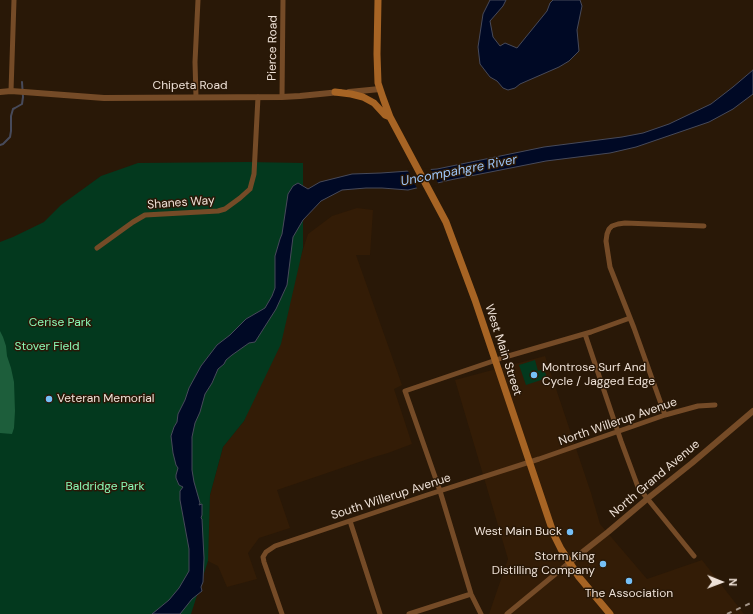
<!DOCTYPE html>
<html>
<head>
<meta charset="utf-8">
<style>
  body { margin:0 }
  #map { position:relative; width:753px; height:614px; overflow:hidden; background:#291807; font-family:"DM Sans",sans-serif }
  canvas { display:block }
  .north { position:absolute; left:701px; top:562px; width:40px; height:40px; -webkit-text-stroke:3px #291807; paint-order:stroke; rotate:91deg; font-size:11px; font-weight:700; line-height:16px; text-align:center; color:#eee1d7 }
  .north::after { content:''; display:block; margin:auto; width:14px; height:18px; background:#eee1d7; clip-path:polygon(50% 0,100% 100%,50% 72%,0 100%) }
</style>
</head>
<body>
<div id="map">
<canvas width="753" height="614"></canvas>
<div class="north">N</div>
</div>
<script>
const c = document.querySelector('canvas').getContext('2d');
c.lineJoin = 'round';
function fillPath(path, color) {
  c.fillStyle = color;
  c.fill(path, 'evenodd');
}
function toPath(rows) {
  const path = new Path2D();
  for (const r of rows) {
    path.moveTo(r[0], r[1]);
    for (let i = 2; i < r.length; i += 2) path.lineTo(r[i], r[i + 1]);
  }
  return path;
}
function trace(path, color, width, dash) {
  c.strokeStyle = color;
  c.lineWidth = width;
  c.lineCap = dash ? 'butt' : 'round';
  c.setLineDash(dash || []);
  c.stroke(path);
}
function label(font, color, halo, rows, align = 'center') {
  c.font = font + ' "DM Sans",sans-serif';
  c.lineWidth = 3;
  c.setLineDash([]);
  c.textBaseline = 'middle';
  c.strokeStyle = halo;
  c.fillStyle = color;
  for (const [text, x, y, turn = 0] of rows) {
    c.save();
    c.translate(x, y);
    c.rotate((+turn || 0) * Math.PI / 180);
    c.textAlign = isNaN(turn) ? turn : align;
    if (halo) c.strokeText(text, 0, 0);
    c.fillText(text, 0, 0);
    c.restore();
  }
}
const built = toPath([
  [357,208,373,210,370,255,356,255,402,385,394,389,412,444,388,453,374,457,277,490,290,528,259,538,248,553,257,579,227,587,218,566,208,561,208,530,210,495,223,447,244,421,297,268,308,234,332,216],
  [545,356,591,493,600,524,647,579,702,560,744,614,489,614,508,559,455,380]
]);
const green = toPath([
  [248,162,303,163,303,248,281,344,244,421,223,447,210,495,208,561,191,614,0,614,0,242,13,237,44,222,61,205,101,176,138,163],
  [535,360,538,371,544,369,547,378,526,385,519,365]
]);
const forest = toPath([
  [0,331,3,337,6,346,7,356,11,368,14,382,15,411,14,428,12,434,0,433]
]);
const water = toPath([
  [490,0,506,0,503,6,490,21,493,37,500,46,505,43,517,48,547,11,550,3,553,0,580,0,582,6,577,30,579,51,569,61,559,67,520,84,515,88,508,90,503,88,497,81,490,77,480,64,478,47,483,14,490,0],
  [753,70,753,94,733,109,709,122,636,147,610,153,546,161,450,180,408,190,382,188,366,188,342,190,321,201,303,220,293,237,287,285,276,309,255,342,249,343,232,355,226,360,224,364,218,369,212,383,205,394,200,412,195,423,192,437,192,470,194,482,200,503,199,505,202,504,202,515,201,518,202,519,204,558,203,582,201,587,202,591,192,599,180,614,152,614,169,600,179,588,189,571,189,549,180,500,180,491,183,487,179,485,176,478,176,475,178,468,176,465,173,453,171,436,174,427,177,422,178,414,185,400,189,388,201,366,217,345,230,335,246,319,265,308,272,296,275,288,275,256,280,239,282,234,288,194,293,186,298,183,308,189,320,182,352,174,381,173,437,169,544,147,622,137,643,133,669,124,711,104,733,87,753,70]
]);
const pier = toPath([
  [430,168,439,185,418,190,407,169]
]);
const stream = toPath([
  [0,145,3,144,10,137,11,131,11,116,13,109,15,108,22,104,23,97,22,82]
]);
const minor = toPath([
  [11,91,14,0],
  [196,97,195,62,198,0],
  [282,97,283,0],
  [97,248,133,222,145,215,218,211,225,209,240,198,250,189,254,174,258,97],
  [585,334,621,441,638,487,694,556],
  [665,415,634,328,610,267,606,241,607,234,609,229,612,226,618,224,625,223,704,226],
  [350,521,380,614],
  [282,614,264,562,263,557,266,552,275,546,427,495,539,459,665,415,698,406,715,405],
  [409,614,471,594],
  [481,614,471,594,440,491,405,391,505,357,591,332,630,318],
  [507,614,570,562]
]);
const tertiary = toPath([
  [0,92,11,91,104,98,282,97,300,96,340,92],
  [349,92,380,89],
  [570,562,608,532,647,499,692,463,753,411]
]);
const secondary = toPath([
  [378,0,377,54,378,83,383,98,390,117,446,222,475,300,554,535,561,549,579,577,610,614],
  [335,92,351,94,363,97,374,103,385,115,390,117]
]);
const rail = toPath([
  [727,614,753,602]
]);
const markers = [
  [534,375,4,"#76c0f7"],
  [49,399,4,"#76c0f7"],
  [570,532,4,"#76c0f7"],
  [603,564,4,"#76c0f7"],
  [629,581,4,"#76c0f7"]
];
const streetNames = [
  ["Pierce Road",273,48,-89],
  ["Chipeta Road",190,86],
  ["Shanes Way",181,203,-4],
  ["West Main Street",503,350,72],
  ["North Willerup Avenue",618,422,-19],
  ["North Grand Avenue",655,479,-40],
  ["South Willerup Avenue",391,497,-18]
];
const parkNames = [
  ["Cerise Park",60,323],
  ["Stover Field",47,347],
  ["Baldridge Park",105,487]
];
const poiNames = [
  ["Montrose Surf And",542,368],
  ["Cycle / Jagged Edge",542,382],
  ["Veteran Memorial",57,399],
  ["West Main Buck",562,532,"right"],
  ["Storm King",595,557,"right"],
  ["Distilling Company",595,571,"right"],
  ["The Association",629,594,"center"]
];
const waterNames = [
  ["Uncompahgre River",459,171,-11]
];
fillPath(built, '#331c06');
fillPath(green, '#03391e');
fillPath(forest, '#1d5e3b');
fillPath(water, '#000925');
trace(water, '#474a5a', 1);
fillPath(pier, '#291807');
trace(stream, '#474a5a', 2);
trace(minor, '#754b27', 5);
trace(tertiary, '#754b27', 6);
trace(secondary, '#a76424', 7);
trace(rail, '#a29387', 2, [5, 5]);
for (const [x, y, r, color] of markers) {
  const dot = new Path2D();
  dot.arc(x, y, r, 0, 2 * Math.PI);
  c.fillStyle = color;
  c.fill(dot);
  trace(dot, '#291807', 1.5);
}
label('12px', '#eee1d7', '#291807', streetNames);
label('12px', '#8af9b6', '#291807', parkNames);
label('12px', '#eee1d7', '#291807', poiNames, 'left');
label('italic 13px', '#9cc4f7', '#291807', waterNames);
</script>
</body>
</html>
